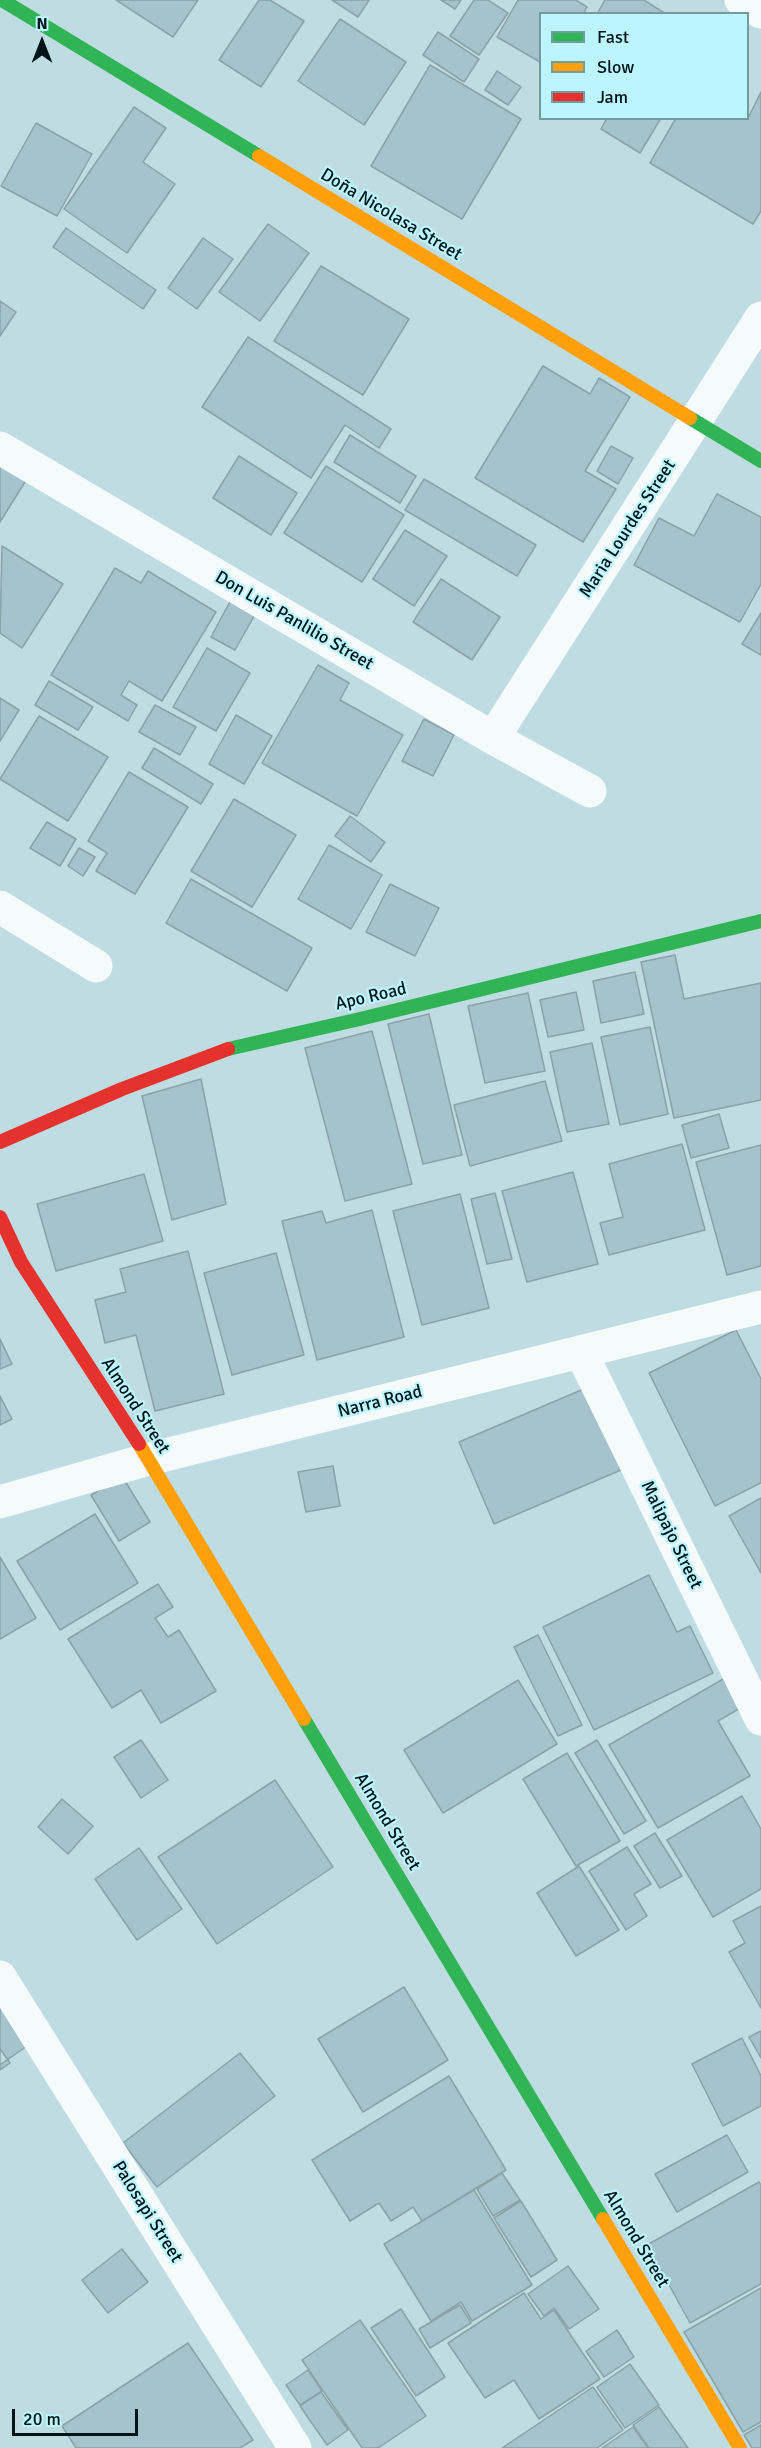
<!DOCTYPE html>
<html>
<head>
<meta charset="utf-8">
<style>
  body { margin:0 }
  #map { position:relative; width:761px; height:2448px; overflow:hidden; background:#bedce1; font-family:Signika,sans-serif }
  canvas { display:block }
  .legend { position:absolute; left:539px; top:12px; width:210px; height:108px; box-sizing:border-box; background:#bcf5fd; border:2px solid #719ba1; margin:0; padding:8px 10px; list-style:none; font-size:18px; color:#011518 }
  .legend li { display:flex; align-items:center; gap:12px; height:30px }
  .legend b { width:30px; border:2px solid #719ba1 }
  .north { position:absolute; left:12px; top:12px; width:60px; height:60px; -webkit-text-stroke:4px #bcf5fd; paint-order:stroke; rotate:0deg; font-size:16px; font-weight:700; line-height:24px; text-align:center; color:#011518 }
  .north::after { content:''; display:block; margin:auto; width:21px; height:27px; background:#011518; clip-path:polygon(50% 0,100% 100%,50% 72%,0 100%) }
  .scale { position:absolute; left:12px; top:2409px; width:126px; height:27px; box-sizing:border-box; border:3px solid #011518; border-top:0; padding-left:8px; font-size:18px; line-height:21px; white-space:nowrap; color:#011518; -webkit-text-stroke:4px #bcf5fd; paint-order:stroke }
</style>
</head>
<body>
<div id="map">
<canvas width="761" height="2448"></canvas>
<ul class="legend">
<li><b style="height:8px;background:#30b455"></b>Fast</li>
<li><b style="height:8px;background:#ff9f0a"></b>Slow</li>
<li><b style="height:8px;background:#e5322d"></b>Jam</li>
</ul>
<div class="north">N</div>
<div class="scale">20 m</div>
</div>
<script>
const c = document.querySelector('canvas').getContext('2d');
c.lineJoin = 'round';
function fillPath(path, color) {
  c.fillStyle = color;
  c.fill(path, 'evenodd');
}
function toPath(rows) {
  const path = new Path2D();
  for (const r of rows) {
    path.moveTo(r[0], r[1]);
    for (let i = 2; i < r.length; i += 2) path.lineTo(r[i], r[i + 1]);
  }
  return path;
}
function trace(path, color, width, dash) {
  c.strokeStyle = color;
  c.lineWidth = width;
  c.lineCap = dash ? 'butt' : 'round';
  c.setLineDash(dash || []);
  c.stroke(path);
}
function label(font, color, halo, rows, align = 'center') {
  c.font = font + ' Signika,sans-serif';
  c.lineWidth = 4.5;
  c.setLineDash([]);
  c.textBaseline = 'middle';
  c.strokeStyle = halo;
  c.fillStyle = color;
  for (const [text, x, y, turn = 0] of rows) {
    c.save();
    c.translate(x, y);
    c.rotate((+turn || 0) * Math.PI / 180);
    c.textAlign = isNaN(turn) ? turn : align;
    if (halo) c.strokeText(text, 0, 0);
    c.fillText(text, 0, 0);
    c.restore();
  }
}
const building = toPath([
  [116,0,198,0,173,37,116,0],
  [259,0,270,0,304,21,261,87,219,60,259,0],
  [332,0,369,0,358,17,332,0],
  [441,0,461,0,455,9,441,0],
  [474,0,488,0,508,13,479,55,450,36,474,0],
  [518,0,576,0,587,7,583,14,540,14,540,62,497,37,518,0],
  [605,0,644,0,666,14,597,14,605,0],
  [340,19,406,62,364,125,298,81,340,19],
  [438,32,479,59,464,82,423,55,438,32],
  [430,65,521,119,462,219,371,166,430,65],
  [497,71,521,87,508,105,485,90,497,71],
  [761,92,761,211,753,224,650,163,676,118,748,118,761,92],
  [134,107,166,128,143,162,175,184,127,253,64,209,134,107],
  [607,118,661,118,640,153,601,129,607,118],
  [36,123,92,154,57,216,1,186,36,123],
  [268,224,309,253,260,321,219,292,268,224],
  [66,228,156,290,143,309,53,247,66,228],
  [203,238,233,259,197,309,168,288,203,238],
  [321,266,409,319,363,395,274,341,321,266],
  [0,301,16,312,0,336,0,301],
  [248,337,391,429,379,448,345,425,311,478,202,407,248,337],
  [543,366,590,394,599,378,630,397,585,471,616,489,583,542,475,478,543,366],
  [350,435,416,476,400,503,334,462,350,435],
  [611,446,633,458,618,484,597,471,611,446],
  [0,456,30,474,0,522,0,456],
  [239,456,297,493,271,535,213,498,239,456],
  [326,466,404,515,362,582,284,533,326,466],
  [424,479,536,545,517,576,405,510,424,479],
  [717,494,761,517,761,584,740,622,634,565,659,518,694,536,717,494],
  [405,530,447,556,414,606,373,579,405,530],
  [2,546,63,584,22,648,0,633,2,546],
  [115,568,141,583,148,571,216,612,162,701,129,681,121,695,137,705,128,721,51,675,115,568],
  [441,579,500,617,472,660,413,622,441,579],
  [232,598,257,611,235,650,211,637,232,598],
  [761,613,761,655,742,644,761,613],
  [207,648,250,673,216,731,173,707,207,648],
  [318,665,349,683,340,700,403,735,357,816,262,763,318,665],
  [49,681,93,707,78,730,35,705,49,681],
  [0,698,19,710,0,741,0,698],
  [155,705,196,727,180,755,139,732,155,705],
  [236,715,272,736,244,784,209,764,236,715],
  [39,716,108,757,68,821,0,779,39,716],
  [424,719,454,735,433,776,402,761,424,719],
  [154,748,213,784,201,804,142,768,154,748],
  [129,772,188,807,135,894,96,871,107,853,88,841,129,772],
  [234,799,296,835,252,907,191,871,234,799],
  [350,816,385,842,371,862,335,836,350,816],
  [47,822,76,839,60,866,30,848,47,822],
  [329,845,382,875,351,929,298,899,329,845],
  [79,848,95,857,83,876,68,866,79,848],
  [191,879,312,948,287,991,166,923,191,879],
  [390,884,439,908,415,956,366,932,390,884],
  [675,955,684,999,761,983,761,1100,674,1118,641,962,675,955],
  [635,972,644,1014,601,1023,593,981,635,972],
  [576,992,584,1030,548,1037,540,1000,576,992],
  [528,993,545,1071,485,1083,468,1006,528,993],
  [429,1014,462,1155,423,1164,388,1024,429,1014],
  [650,1027,668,1114,620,1125,601,1037,650,1027],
  [372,1031,412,1184,345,1201,305,1048,372,1031],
  [592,1043,609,1124,567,1132,550,1052,592,1043],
  [201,1079,226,1204,172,1220,142,1096,201,1079],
  [545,1081,562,1141,470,1166,454,1105,545,1081],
  [719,1114,729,1148,691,1158,682,1125,719,1114],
  [682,1144,705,1230,609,1255,600,1223,623,1217,609,1164,682,1144],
  [761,1145,761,1266,727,1275,696,1162,761,1145],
  [573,1172,598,1264,527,1282,502,1191,573,1172],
  [144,1174,163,1241,56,1271,37,1204,144,1174],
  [495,1193,512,1259,487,1264,471,1199,495,1193],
  [460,1194,489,1308,422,1325,393,1211,460,1194],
  [372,1210,404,1337,317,1360,282,1221,322,1211,326,1223,372,1210],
  [188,1251,224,1394,155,1411,136,1335,105,1343,95,1300,126,1292,120,1269,188,1251],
  [276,1253,304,1355,232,1375,204,1273,276,1253],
  [736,1330,761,1379,761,1483,715,1506,649,1373,736,1330],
  [0,1339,12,1364,0,1369,0,1339],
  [586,1388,621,1470,494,1524,459,1442,586,1388],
  [0,1396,12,1419,0,1425,0,1396],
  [333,1466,340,1506,306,1512,298,1472,333,1466],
  [122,1476,150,1522,119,1541,91,1495,122,1476],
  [761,1498,761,1573,729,1516,761,1498],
  [95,1514,138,1583,60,1630,17,1561,95,1514],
  [0,1557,36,1618,0,1639,0,1557],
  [649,1575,677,1632,690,1626,713,1673,594,1730,543,1627,649,1575],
  [158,1584,173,1607,155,1618,168,1637,179,1630,216,1691,161,1723,141,1690,112,1708,68,1639,158,1584],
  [538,1635,582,1725,558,1736,514,1647,538,1635],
  [725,1678,742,1707,718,1721,750,1776,658,1828,609,1745,725,1678],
  [518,1680,557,1744,443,1813,404,1750,518,1680],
  [141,1740,168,1780,141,1798,114,1757,141,1740],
  [597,1740,646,1821,624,1834,575,1753,597,1740],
  [567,1753,620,1841,576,1866,523,1779,567,1753],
  [275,1780,333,1867,217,1944,158,1857,275,1780],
  [742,1796,761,1829,761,1889,713,1917,667,1840,742,1796],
  [62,1799,93,1826,68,1854,38,1827,62,1799],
  [655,1833,682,1876,660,1888,634,1846,655,1833],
  [627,1847,651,1884,634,1894,647,1916,626,1930,589,1871,627,1847],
  [139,1848,182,1909,137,1940,95,1879,139,1848],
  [579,1866,619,1930,576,1956,537,1893,579,1866],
  [761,1906,761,2008,729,1952,745,1943,733,1921,761,1906],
  [0,1987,37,2039,0,2065,0,1987],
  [404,1987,448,2060,363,2112,318,2039,404,1987],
  [761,2031,761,2058,749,2037,761,2031],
  [742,2038,761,2076,761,2106,723,2126,692,2064,742,2038],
  [0,2049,10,2063,0,2070,0,2049],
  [240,2053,275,2096,157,2187,123,2143,240,2053],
  [449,2076,506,2170,422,2221,413,2207,391,2221,379,2203,350,2221,312,2160,449,2076],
  [727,2135,748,2172,677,2212,655,2174,727,2135],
  [502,2173,520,2200,493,2216,477,2189,502,2173],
  [759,2182,761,2185,761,2284,690,2323,647,2245,759,2182],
  [474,2190,532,2285,472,2321,461,2302,431,2321,384,2244,474,2190],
  [521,2201,557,2260,531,2277,494,2218,521,2201],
  [122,2249,148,2282,108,2313,82,2280,122,2249],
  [568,2266,599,2309,569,2329,554,2308,544,2316,528,2294,568,2266],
  [761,2288,761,2422,743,2432,684,2332,761,2288],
  [524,2293,541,2319,554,2310,600,2379,539,2419,514,2380,485,2398,448,2343,524,2293],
  [460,2305,471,2323,430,2348,419,2329,460,2305],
  [401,2309,445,2377,416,2396,371,2328,401,2309],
  [360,2320,426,2416,378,2448,362,2448,302,2360,360,2320],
  [617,2330,634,2357,604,2377,586,2351,617,2330],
  [188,2343,253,2440,240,2448,76,2448,62,2426,188,2343],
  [630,2364,659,2405,625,2428,597,2387,630,2364],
  [308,2370,322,2391,300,2405,286,2385,308,2370],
  [593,2387,623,2430,597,2448,502,2448,593,2387],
  [321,2392,348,2430,327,2445,300,2406,321,2392],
  [659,2407,688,2448,649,2448,633,2425,659,2407],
  [761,2425,761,2448,752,2448,744,2435,761,2425],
  [633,2427,648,2448,602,2448,633,2427]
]);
const street = toPath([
  [741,0,761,12],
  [0,448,493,738,590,791],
  [493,738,761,318],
  [0,907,96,966],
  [581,1352,761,1719],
  [0,1502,149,1459,761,1307],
  [0,1977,295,2448]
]);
const fast = toPath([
  [2,0,259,156],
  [690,418,761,461],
  [228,1049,360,1019,761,921],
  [304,1719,603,2219]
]);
const slow = toPath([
  [259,156,690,418],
  [139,1444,304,1719],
  [603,2219,740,2448]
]);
const jam = toPath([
  [0,1142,122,1089,228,1049],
  [0,1217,21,1262,139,1444]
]);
const streetNames = [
  ["Doña Nicolasa Street",391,215,31],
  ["Maria Lourdes Street",628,529,-57],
  ["Don Luis Panlilio Street",294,621,30],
  ["Apo Road",371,997,-13],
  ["Narra Road",380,1402,-14],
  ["Almond Street",135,1406,57],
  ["Malipajo Street",671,1535,64],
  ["Almond Street",387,1822,59],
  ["Palosapi Street",147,2212,58],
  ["Almond Street",636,2239,59]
];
fillPath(building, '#a4c3cd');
trace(building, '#8ba2a8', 1.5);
trace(street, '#f5fafa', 33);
trace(fast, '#30b455', 14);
trace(slow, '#ff9f0a', 14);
trace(jam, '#e5322d', 14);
label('18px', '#011518', '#bcf5fd', streetNames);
</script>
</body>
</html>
